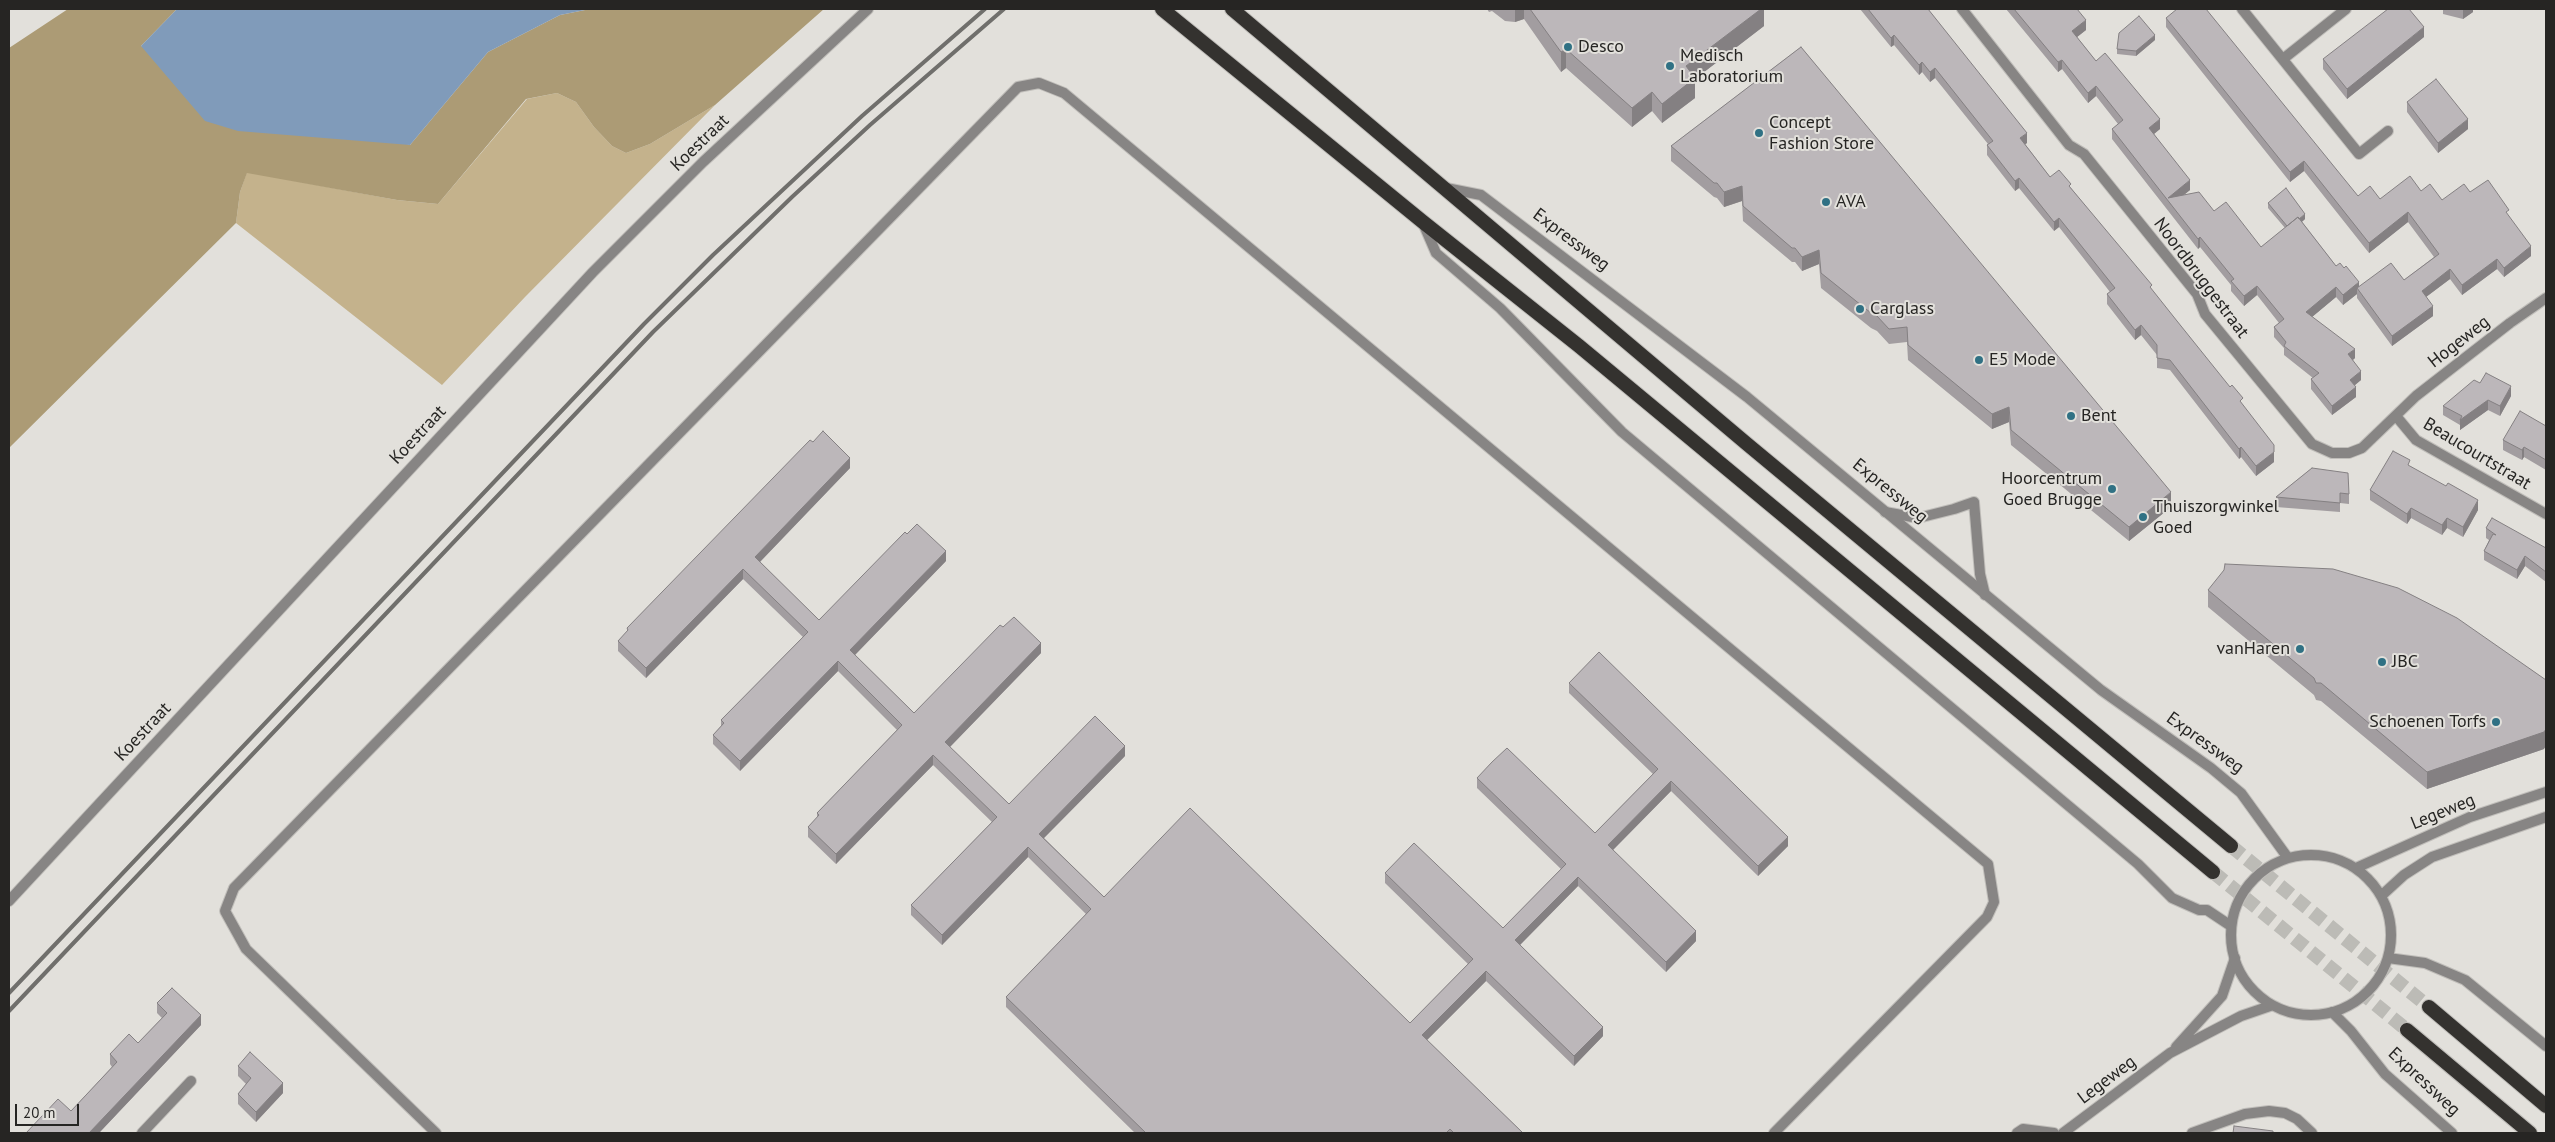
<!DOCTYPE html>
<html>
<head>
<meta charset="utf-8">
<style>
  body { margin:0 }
  #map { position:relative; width:2555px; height:1142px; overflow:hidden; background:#e2e0db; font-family:"PT Sans",sans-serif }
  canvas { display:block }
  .frame { position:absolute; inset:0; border:10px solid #262523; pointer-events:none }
  .scale { position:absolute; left:15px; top:1104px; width:64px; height:22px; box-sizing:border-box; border:2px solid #262523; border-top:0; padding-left:6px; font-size:15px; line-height:18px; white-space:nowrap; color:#262523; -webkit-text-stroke:4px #e2e0db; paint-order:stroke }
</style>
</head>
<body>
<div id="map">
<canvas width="2555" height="1142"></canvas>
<div class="frame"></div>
<div class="scale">20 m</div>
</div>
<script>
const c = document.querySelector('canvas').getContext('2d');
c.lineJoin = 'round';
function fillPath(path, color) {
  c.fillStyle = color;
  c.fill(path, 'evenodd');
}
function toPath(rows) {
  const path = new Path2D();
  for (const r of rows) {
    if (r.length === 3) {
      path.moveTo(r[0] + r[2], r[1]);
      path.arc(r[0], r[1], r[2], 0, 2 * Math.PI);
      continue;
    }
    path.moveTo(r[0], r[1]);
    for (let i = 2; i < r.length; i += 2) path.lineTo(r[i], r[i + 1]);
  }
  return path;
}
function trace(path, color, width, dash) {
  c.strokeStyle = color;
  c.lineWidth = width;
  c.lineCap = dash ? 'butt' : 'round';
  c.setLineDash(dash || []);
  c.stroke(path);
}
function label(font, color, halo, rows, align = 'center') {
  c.font = font + ' "PT Sans",sans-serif';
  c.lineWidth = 4;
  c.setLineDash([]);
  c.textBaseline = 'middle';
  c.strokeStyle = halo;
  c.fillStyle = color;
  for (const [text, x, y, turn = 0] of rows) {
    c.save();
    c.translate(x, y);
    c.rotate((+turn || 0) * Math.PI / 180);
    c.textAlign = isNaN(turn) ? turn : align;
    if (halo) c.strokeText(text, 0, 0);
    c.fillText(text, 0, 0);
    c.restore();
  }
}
const green = toPath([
  [557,93,576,102,594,127,612,146,626,153,650,144,715,105,525,297,442,385,236,223,240,192,247,172,397,200,438,204,527,99]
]);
const forest = toPath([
  [68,9,177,9,141,46,410,145,488,52,560,15,590,9,824,9,715,105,650,144,626,153,612,146,594,127,576,102,557,93,526,99,438,204,397,200,247,173,240,192,236,223,9,448,9,48]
]);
const water = toPath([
  [177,9,590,9,560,15,488,52,410,145,238,131,205,121,141,46]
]);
const trunkTunnel = toPath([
  [2231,846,2429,1007],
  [2213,872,2407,1030]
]);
const service = toPath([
  [1885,512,1918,518,1954,509,1974,502,1980,574,1985,595],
  [436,1133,246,949,225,911,234,888,1018,87,1039,83,1064,93,1988,864,1994,902,1987,917,1774,1133],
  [2017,1133,2023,1129,2054,1133]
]);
const minor = toPath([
  [1962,9,2069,145,2084,154,2197,294,2205,314,2312,444,2332,453,2349,453,2362,448,2416,396,2510,323,2546,298],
  [2242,9,2359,154,2388,131],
  [2283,59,2346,9],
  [2396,416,2416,440,2546,514],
  [9,901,593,272,703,162,868,9],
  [2176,1047,2222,996,2235,958],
  [142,1133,191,1081],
  [2063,1133,2170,1053,2241,1016,2270,1006],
  [2192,1133,2245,1114,2269,1111,2285,1113,2297,1119,2312,1133]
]);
const tertiary = toPath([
  [1446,188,1481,195,1747,397,2101,690,2211,768,2241,793,2288,858],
  [1423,223,1436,253,1500,308,1622,432,2138,864,2172,898,2199,910,2207,910,2231,926],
  [2311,935,80],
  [2356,868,2470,817,2546,792],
  [2381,896,2404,875,2432,857,2546,817],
  [2388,958,2425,963,2465,980,2546,1046],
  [2332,1012,2351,1031,2385,1074,2452,1133]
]);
const trunk = toPath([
  [1162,9,1423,222,1579,346,2213,872],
  [1232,9,1747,444,2231,846],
  [2429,1007,2546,1106],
  [2407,1030,2530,1133]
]);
const rail = toPath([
  [9,993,644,324,713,255,862,116,985,9],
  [9,1011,653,332,792,197,870,125,1004,9]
]);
const wall = toPath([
  [1487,9,1764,9,1764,26,1695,79,1695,98,1662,123,1652,111,1632,127,1566,68,1561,72,1524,19,1515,22,1505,21,1492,11,1489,12],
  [1860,9,1928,9,2027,143,2025,144,2050,177,2071,188,2243,405,2274,462,2256,476,2241,457,2239,459,2170,370,2157,368,2157,355,2141,335,2135,340,2107,304,2107,294,2110,292,2059,227,2054,231,2019,188,2015,191,1987,155,1987,145,1988,144,1935,78,1930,82,1922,72,1919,75,1894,45,1891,47],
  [2006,9,2077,9,2086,30,2077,37,2096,61,2160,129,2154,134,2190,190,2184,195,2214,211,2261,247,2285,228,2268,208,2268,203,2305,219,2302,222,2336,266,2359,286,2404,280,2434,257,2408,222,2369,253,2304,171,2290,182,2166,27,2166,18,2358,196,2380,199,2421,191,2442,200,2470,192,2509,216,2531,256,2504,277,2497,269,2462,295,2450,279,2426,297,2433,316,2392,346,2357,298,2357,294,2343,305,2336,297,2312,317,2355,358,2353,360,2361,380,2354,386,2356,397,2332,415,2311,389,2311,379,2313,378,2284,355,2284,348,2274,337,2274,327,2279,323,2257,295,2244,306,2231,291,2231,285,2200,247,2198,249,2112,139,2112,129,2118,124,2096,96,2088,103,2062,69,2058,72],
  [2443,9,2473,9,2473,12,2463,19,2443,14],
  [2424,37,2347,99,2323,69,2323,59],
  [2155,40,2136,56,2117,54,2117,49],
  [1801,47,2171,507,2129,541,2011,445,2009,422,1992,429,1908,360,1907,342,1889,344,1877,331,1871,328,1821,288,1819,264,1802,271,1795,262,1792,262,1743,221,1742,201,1724,207,1717,198,1714,197,1671,161,1671,146],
  [2407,102,2468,129,2438,153,2407,112],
  [2480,383,2511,396,2500,416,2488,410,2460,430,2460,425,2443,415,2443,406],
  [2546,426,2546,470,2524,457,2522,460,2503,450,2503,440],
  [813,442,850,468,760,562,819,620,946,561,855,655,914,713,1003,627,1041,653,950,747,1009,804,1125,756,1044,838,1104,897,1410,1023,1468,964,1385,883,1385,873,1503,928,1561,869,1477,788,1477,778,1595,833,1653,774,1569,693,1569,683,1788,846,1758,876,1671,791,1613,850,1696,941,1666,972,1578,886,1520,945,1603,1036,1574,1066,1486,981,1427,1040,1523,1133,1135,1133,1006,1007,1006,997,1086,914,1028,857,942,945,911,915,911,905,992,822,933,765,836,864,808,837,808,827,817,818,817,813,897,730,838,671,740,771,713,744,713,735,721,726,721,720,803,637,743,579,646,678,618,651,618,641,627,632,627,628],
  [2410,466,2478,510,2463,537,2447,528,2442,535,2411,518,2407,524,2370,500,2370,490],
  [2312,468,2349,494,2349,504,2340,503,2340,512,2276,507,2276,497],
  [2486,528,2546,548,2546,582,2525,566,2517,579,2484,560,2484,551,2489,540,2486,538],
  [2208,590,2544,749,2427,789,2321,701,2316,700,2314,695,2208,607],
  [157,1003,201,1025,99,1133,26,1133,71,1111,112,1067,110,1064,110,1054,138,1043,162,1018,157,1013],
  [238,1066,283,1093,256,1122,238,1104,238,1094,246,1084,238,1076]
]);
const shadedWall = toPath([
  [1515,9,1524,9,1524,19,1515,22],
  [1761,9,1764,9,1764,26,1695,79,1695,98,1662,123,1662,104,1686,66],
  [2463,9,2473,9,2473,12,2463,19],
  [2086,20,2086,30,2072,41,2072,31],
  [2424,27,2424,37,2347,99,2347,89],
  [1894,35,1894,45,1891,47,1891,38],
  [2155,35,2155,40,2136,56,2136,51],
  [1566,49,1566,68,1561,72,1561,52],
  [2062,60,2062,69,2058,72,2058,62],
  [1922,62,1922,72,1919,75,1919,65],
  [1935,68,1935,78,1930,82,1930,72],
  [2096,86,2096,96,2088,103,2088,93],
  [1652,92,1652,111,1632,127,1632,108],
  [2160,119,2160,129,2149,138,2149,128],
  [2468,119,2468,129,2438,153,2438,143],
  [2027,133,2027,143,2020,148,2020,138],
  [2304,161,2304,171,2290,182,2290,172],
  [2019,178,2019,188,2015,191,2015,181],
  [2190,180,2190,190,2171,205,2168,198],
  [1742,186,1742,201,1724,207,1724,192],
  [2408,212,2408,222,2369,253,2369,243],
  [2305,214,2305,219,2288,233,2288,228],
  [2059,218,2059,227,2054,231,2054,222],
  [2200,237,2200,247,2198,249,2198,239],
  [2531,246,2531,256,2504,277,2504,268],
  [1819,250,1819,264,1802,271,1802,257],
  [2497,259,2497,269,2462,295,2462,285],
  [2450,269,2450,279,2422,300,2422,291],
  [2359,282,2359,290,2357,288,2357,294,2343,305,2343,295],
  [2257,286,2257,295,2244,306,2244,296],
  [2336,287,2336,297,2306,322,2306,312],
  [2433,306,2433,316,2392,346,2392,336],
  [2141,325,2141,335,2135,340,2135,330],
  [2355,349,2355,358,2348,364,2348,354],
  [2361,371,2361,380,2350,389,2350,380],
  [2511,386,2511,396,2500,416,2500,406],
  [2356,387,2356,397,2332,415,2332,406],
  [2488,400,2488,410,2460,430,2460,420],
  [2009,407,2009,422,1992,429,1992,414],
  [2241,447,2241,457,2239,459,2239,449],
  [2524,447,2524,457,2522,460,2522,450],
  [2274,452,2274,462,2256,476,2256,466],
  [850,458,850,468,755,567,755,557],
  [2171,492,2171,507,2129,541,2129,527],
  [2478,500,2478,510,2463,537,2463,527],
  [2411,508,2411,518,2407,524,2407,514],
  [2447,518,2447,528,2442,535,2442,525],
  [946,551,946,561,850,660,850,650],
  [2525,556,2525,566,2517,579,2517,570],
  [743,569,743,579,646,678,646,668],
  [1041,643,1041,653,945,752,945,742],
  [838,661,838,671,740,771,740,761],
  [2546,729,2546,746,2544,749,2427,789,2427,772],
  [1125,746,1125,756,1039,843,1039,834],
  [933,755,933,765,836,864,836,854],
  [1671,781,1671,791,1608,855,1608,845],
  [1788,837,1788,846,1758,876,1758,866],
  [1028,847,1028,857,942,945,942,935],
  [1578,877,1578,886,1515,950,1515,940],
  [1696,931,1696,941,1666,972,1666,962],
  [1486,971,1486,981,1422,1045,1422,1035],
  [201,1015,201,1025,99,1133,89,1133],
  [1603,1027,1603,1036,1574,1066,1574,1056],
  [283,1083,283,1093,256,1122,256,1112]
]);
const building = toPath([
  [1530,9,1761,9,1686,66,1695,78,1662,104,1652,92,1632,108,1566,49,1561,52,1530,9],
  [1868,9,1928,9,2027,133,2020,138,2050,177,2059,170,2071,184,2069,186,2152,285,2150,287,2177,321,2230,387,2232,385,2243,398,2240,401,2274,445,2274,452,2256,466,2241,447,2239,449,2170,360,2157,358,2157,345,2141,325,2135,330,2107,294,2115,288,2059,218,2054,222,2019,178,2015,181,1987,145,1993,141,1935,68,1930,72,1922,62,1919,65,1894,35,1891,38,1868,9],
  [2014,9,2077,9,2086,20,2072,31,2096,61,2105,53,2160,119,2149,128,2190,180,2168,198,2199,192,2214,211,2226,202,2261,247,2298,217,2336,266,2340,263,2344,268,2346,266,2359,282,2343,295,2336,287,2306,312,2355,349,2348,354,2361,371,2350,380,2356,387,2332,406,2311,379,2319,373,2284,346,2286,342,2274,327,2284,319,2257,286,2244,296,2231,281,2234,279,2200,237,2198,239,2112,129,2123,120,2096,86,2088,93,2062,60,2058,62,2014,9],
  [2177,9,2206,9,2358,196,2370,186,2380,199,2410,176,2421,191,2430,184,2442,200,2464,184,2470,192,2488,180,2509,210,2506,212,2531,246,2504,268,2497,259,2462,285,2450,269,2422,291,2433,306,2392,336,2357,288,2391,263,2404,280,2439,254,2408,212,2369,243,2304,161,2290,172,2166,18,2177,9],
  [2388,9,2409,9,2424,27,2347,89,2323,59,2388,9],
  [2139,16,2155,35,2136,51,2117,49,2119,33,2139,16],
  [1801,47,2171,492,2129,527,2011,430,2009,407,1992,414,1908,345,1907,327,1889,329,1877,316,1871,313,1821,273,1819,250,1802,257,1795,248,1792,248,1743,206,1742,186,1724,192,1717,183,1714,183,1671,146,1801,47],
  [2436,79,2468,119,2438,143,2407,102,2436,79],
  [2286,188,2305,214,2299,219,2298,217,2287,226,2268,203,2286,188],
  [2486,373,2511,386,2500,406,2488,400,2460,420,2462,416,2443,406,2474,380,2480,383,2486,373],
  [2520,411,2546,426,2546,460,2524,447,2522,450,2503,440,2520,411],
  [823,431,850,458,755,557,819,620,905,532,907,534,917,524,946,551,850,650,914,713,1000,625,1003,627,1014,617,1041,643,945,742,1009,804,1095,716,1125,746,1039,834,1104,897,1190,808,1410,1023,1473,959,1385,873,1414,843,1503,928,1566,864,1477,778,1492,762,1507,748,1595,833,1658,769,1569,683,1599,652,1788,837,1758,866,1671,781,1608,845,1696,931,1666,962,1578,877,1515,940,1603,1027,1574,1056,1486,971,1422,1035,1523,1133,1454,1133,1450,1129,1446,1133,1146,1133,1006,997,1091,909,1028,847,942,935,911,905,997,817,933,755,836,854,808,827,819,815,817,813,902,725,838,661,740,761,713,735,724,723,721,720,808,632,743,569,646,668,618,641,628,630,627,628,810,440,813,442,823,431],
  [2393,451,2410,460,2408,465,2446,486,2448,483,2478,500,2463,527,2447,518,2442,525,2411,508,2407,514,2370,490,2393,451],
  [2312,468,2348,473,2349,494,2340,493,2340,503,2276,497,2312,468],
  [2492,518,2546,548,2546,572,2525,556,2517,570,2484,551,2493,534,2496,535,2486,528,2492,518],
  [2225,564,2333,569,2398,588,2457,618,2546,680,2546,729,2544,732,2427,772,2321,683,2316,683,2314,678,2208,590,2224,570,2225,564],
  [172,988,201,1015,89,1133,26,1133,58,1099,71,1111,117,1062,110,1054,129,1034,138,1043,167,1013,157,1003,172,988],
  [250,1052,283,1083,256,1112,238,1094,251,1078,238,1066,250,1052],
  [2234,1126,2273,1131,2273,1133,2233,1133,2234,1126]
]);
const markers = [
  [1568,47,5,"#307184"],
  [1670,66,5,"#307184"],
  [1759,133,5,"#307184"],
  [1826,202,5,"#307184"],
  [1860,309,5,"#307184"],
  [1979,360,5,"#307184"],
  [2071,416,5,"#307184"],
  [2112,489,5,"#307184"],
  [2143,517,5,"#307184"],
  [2300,649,5,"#307184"],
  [2382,662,5,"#307184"],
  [2496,722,5,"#307184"]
];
const poiNames = [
  ["Desco",1578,47],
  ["Medisch",1680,56],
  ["Laboratorium",1680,77],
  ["Concept",1769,123],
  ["Fashion Store",1769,144],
  ["AVA",1836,202],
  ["Carglass",1870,309],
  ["E5 Mode",1989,360],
  ["Bent",2081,416],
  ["Hoorcentrum",2102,479,"right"],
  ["Goed Brugge",2102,500,"right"],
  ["Thuiszorgwinkel",2153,507],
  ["Goed",2153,528],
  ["vanHaren",2290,649,"right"],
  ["JBC",2392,662],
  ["Schoenen Torfs",2486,722,"right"]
];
const streetNames = [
  ["Koestraat",700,143,-44],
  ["Expressweg",1571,240,37],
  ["Noordbruggestraat",2201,278,53],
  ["Hogeweg",2459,342,-38],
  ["Koestraat",418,435,-47],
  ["Beaucourtstraat",2477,454,31],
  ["Expressweg",1890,491,39],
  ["Koestraat",143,732,-47],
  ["Expressweg",2205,743,36],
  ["Legeweg",2443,812,-22],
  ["Legeweg",2107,1080,-37],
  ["Expressweg",2424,1082,43]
];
fillPath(green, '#c4b28c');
fillPath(forest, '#ac9b75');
fillPath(water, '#809bba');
trace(trunkTunnel, '#bcbbb6', 14, [14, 7]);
trace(service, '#c0beba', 12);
trace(minor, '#c0beba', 12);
trace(tertiary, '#c0beba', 12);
trace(trunk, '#c0beba', 16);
trace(service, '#878584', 10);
trace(minor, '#878584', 10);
trace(tertiary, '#878584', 10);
trace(trunk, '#34322f', 14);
trace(rail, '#706f6c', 4);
fillPath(wall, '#a29da0');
fillPath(shadedWall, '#848082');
fillPath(building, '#bcb7ba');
trace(building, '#848082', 1);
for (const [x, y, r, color] of markers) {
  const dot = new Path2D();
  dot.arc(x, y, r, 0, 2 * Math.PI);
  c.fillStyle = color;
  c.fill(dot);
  trace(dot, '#e2e0db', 2);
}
label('18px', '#262523', '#e2e0db', poiNames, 'left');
label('18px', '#262523', '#e2e0db', streetNames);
</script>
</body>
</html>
